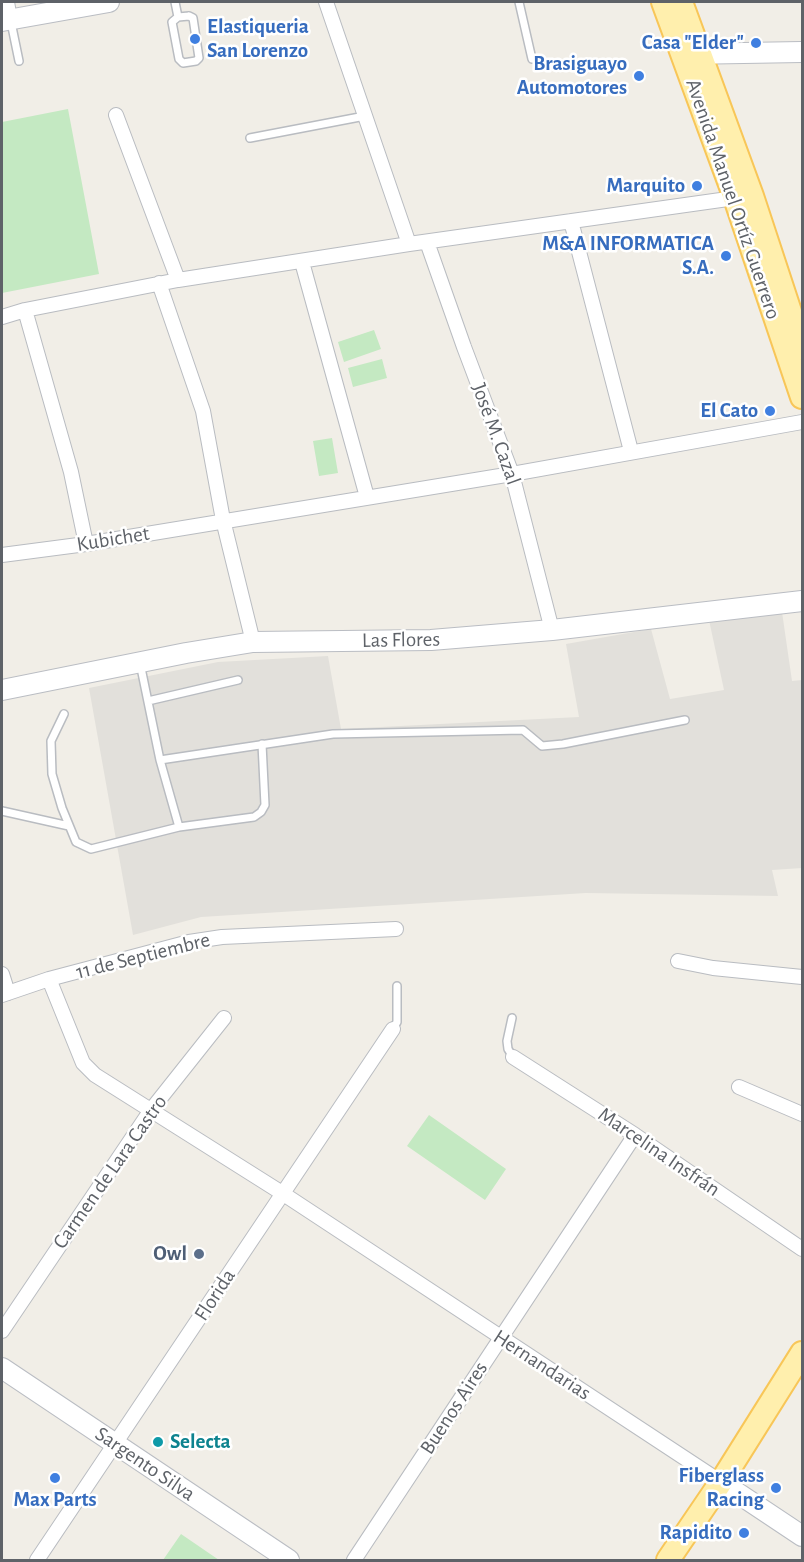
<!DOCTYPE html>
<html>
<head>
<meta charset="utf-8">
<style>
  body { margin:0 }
  #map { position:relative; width:804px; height:1562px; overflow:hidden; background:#f1eee7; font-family:"Alegreya Sans",sans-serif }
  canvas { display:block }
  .frame { position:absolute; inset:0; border:3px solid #5e6268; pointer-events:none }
</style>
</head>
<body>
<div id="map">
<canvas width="804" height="1562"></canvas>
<div class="frame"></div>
</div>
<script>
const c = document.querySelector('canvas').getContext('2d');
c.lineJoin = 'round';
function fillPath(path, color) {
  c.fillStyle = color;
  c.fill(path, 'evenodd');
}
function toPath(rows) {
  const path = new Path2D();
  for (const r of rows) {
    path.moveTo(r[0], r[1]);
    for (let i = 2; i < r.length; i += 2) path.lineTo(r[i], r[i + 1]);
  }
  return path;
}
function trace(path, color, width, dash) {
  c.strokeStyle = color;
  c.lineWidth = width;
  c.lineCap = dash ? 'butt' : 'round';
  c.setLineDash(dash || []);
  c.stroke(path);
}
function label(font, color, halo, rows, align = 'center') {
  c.font = font + ' "Alegreya Sans",sans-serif';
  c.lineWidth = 5;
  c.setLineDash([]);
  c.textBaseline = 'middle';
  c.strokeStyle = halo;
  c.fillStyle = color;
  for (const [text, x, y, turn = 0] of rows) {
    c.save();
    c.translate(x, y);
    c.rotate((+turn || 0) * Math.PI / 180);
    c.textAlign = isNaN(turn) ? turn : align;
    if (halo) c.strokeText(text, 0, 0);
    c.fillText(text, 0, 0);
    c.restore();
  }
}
const industrial = toPath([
  [782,612,792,681,802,680,802,868,772,870,778,896,586,893,201,917,133,935,89,688,218,662,328,656,341,729,579,717,566,644,651,629,670,699,724,690,709,620]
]);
const green = toPath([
  [68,109,99,274,2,293,2,122],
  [374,330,381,349,344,362,338,342],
  [382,359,387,378,353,387,348,368],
  [332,438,338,473,319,476,313,441],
  [429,1115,506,1169,485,1200,407,1146],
  [181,1534,219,1560,163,1560]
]);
const lane = toPath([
  [175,2,178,17],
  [519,2,532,59],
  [189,16,193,18,199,58,196,61,183,63,179,59,172,22,178,17,189,16],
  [11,22,19,61],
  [250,138,365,116],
  [140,663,160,760,179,827,254,817,261,812,265,805,262,744],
  [148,701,238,680],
  [64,714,51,741,52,774,62,808,76,842,91,849,179,827],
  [160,760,333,734,523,730,542,746,563,744,685,720],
  [2,811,69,826],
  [512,1018,507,1041,508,1049,513,1057],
  [393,1029,397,1022,397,986]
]);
const street = toPath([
  [7,2,10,19],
  [326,2,409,244],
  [116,115,178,280],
  [571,221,631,451],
  [427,242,464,347,512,474,552,630],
  [302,262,367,497],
  [159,283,203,411,223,520,253,642],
  [25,310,71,472,86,544],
  [2,317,25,310,178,280,409,244,742,197],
  [2,555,86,544,512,474,802,422],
  [678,961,713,968,802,977],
  [2,974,8,993],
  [49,979,83,1063,95,1075,282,1193,721,1482],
  [2,995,49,979,189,942,222,937,396,929],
  [513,1057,635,1135,802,1249],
  [739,1087,802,1114],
  [2,1331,151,1110,224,1018],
  [37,1560,393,1029],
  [354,1560,635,1135]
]);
const secondary = toPath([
  [2,21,109,2],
  [685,54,802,52],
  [2,690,186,653,253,642,431,640,552,630,802,601],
  [2,1368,289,1560],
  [721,1482,802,1536]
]);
const primary = toPath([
  [663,2,735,198,802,397],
  [681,2,752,196,802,348],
  [668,1560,721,1482,802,1353]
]);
const markers = [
  [195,39,6,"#3f7fe0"],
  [756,43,6,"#3f7fe0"],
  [639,76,6,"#3f7fe0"],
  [697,186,6,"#3f7fe0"],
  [726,256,6,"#3f7fe0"],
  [770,411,6,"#3f7fe0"],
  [199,1254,6,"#5c6f8a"],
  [158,1442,6,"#0f9aa8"],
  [55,1478,6,"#3f7fe0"],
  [776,1488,6,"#3f7fe0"],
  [744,1533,6,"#3f7fe0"]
];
const shopNames = [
  ["Elastiqueria",207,27,"left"],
  ["San Lorenzo",207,51,"left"],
  ["Casa \"Elder\"",744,43],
  ["Brasiguayo",627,64],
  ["Automotores",627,88],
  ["Marquito",685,186],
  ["M&A INFORMATICA",714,244],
  ["S.A.",714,268],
  ["El Cato",758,411],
  ["Fiberglass",764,1476],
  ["Racing",764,1500],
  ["Max Parts",55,1500,"center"],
  ["Rapidito",732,1533]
];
const streetNames = [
  ["Avenida Manuel Ortíz Guerrero",733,199,71],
  ["José M. Cazal",496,434,70],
  ["Kubichet",113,539,-9],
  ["Las Flores",401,640,-1],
  ["11 de Septiembre",143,956,-14],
  ["Marcelina Insfrán",659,1152,34],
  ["Carmen de Lara Castro",110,1172,-55],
  ["Florida",215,1295,-57],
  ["Hernandarias",542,1365,33],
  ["Buenos Aires",454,1408,-57],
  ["Sargento Silva",145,1464,34]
];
const serviceNames = [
  ["Owl",187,1254]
];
const cultureNames = [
  ["Selecta",170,1442]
];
fillPath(industrial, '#e2e0db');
fillPath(green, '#c4e9c2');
trace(lane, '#b9bcc1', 10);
trace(street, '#b9bcc1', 16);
trace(secondary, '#babdc3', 22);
trace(primary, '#f8c658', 26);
trace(lane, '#fff', 7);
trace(street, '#fff', 14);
trace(secondary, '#fff', 20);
trace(primary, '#ffefad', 22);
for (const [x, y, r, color] of markers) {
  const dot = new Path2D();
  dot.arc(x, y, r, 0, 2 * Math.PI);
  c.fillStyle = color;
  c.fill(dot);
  trace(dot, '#fff', 2);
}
label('bold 21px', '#366cbe', '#fff', shopNames, 'right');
label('21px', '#5e6268', '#fff', streetNames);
label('bold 21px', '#4e5e75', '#fff', serviceNames, 'right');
label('bold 21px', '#0d838f', '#fff', cultureNames, 'left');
</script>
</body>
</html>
